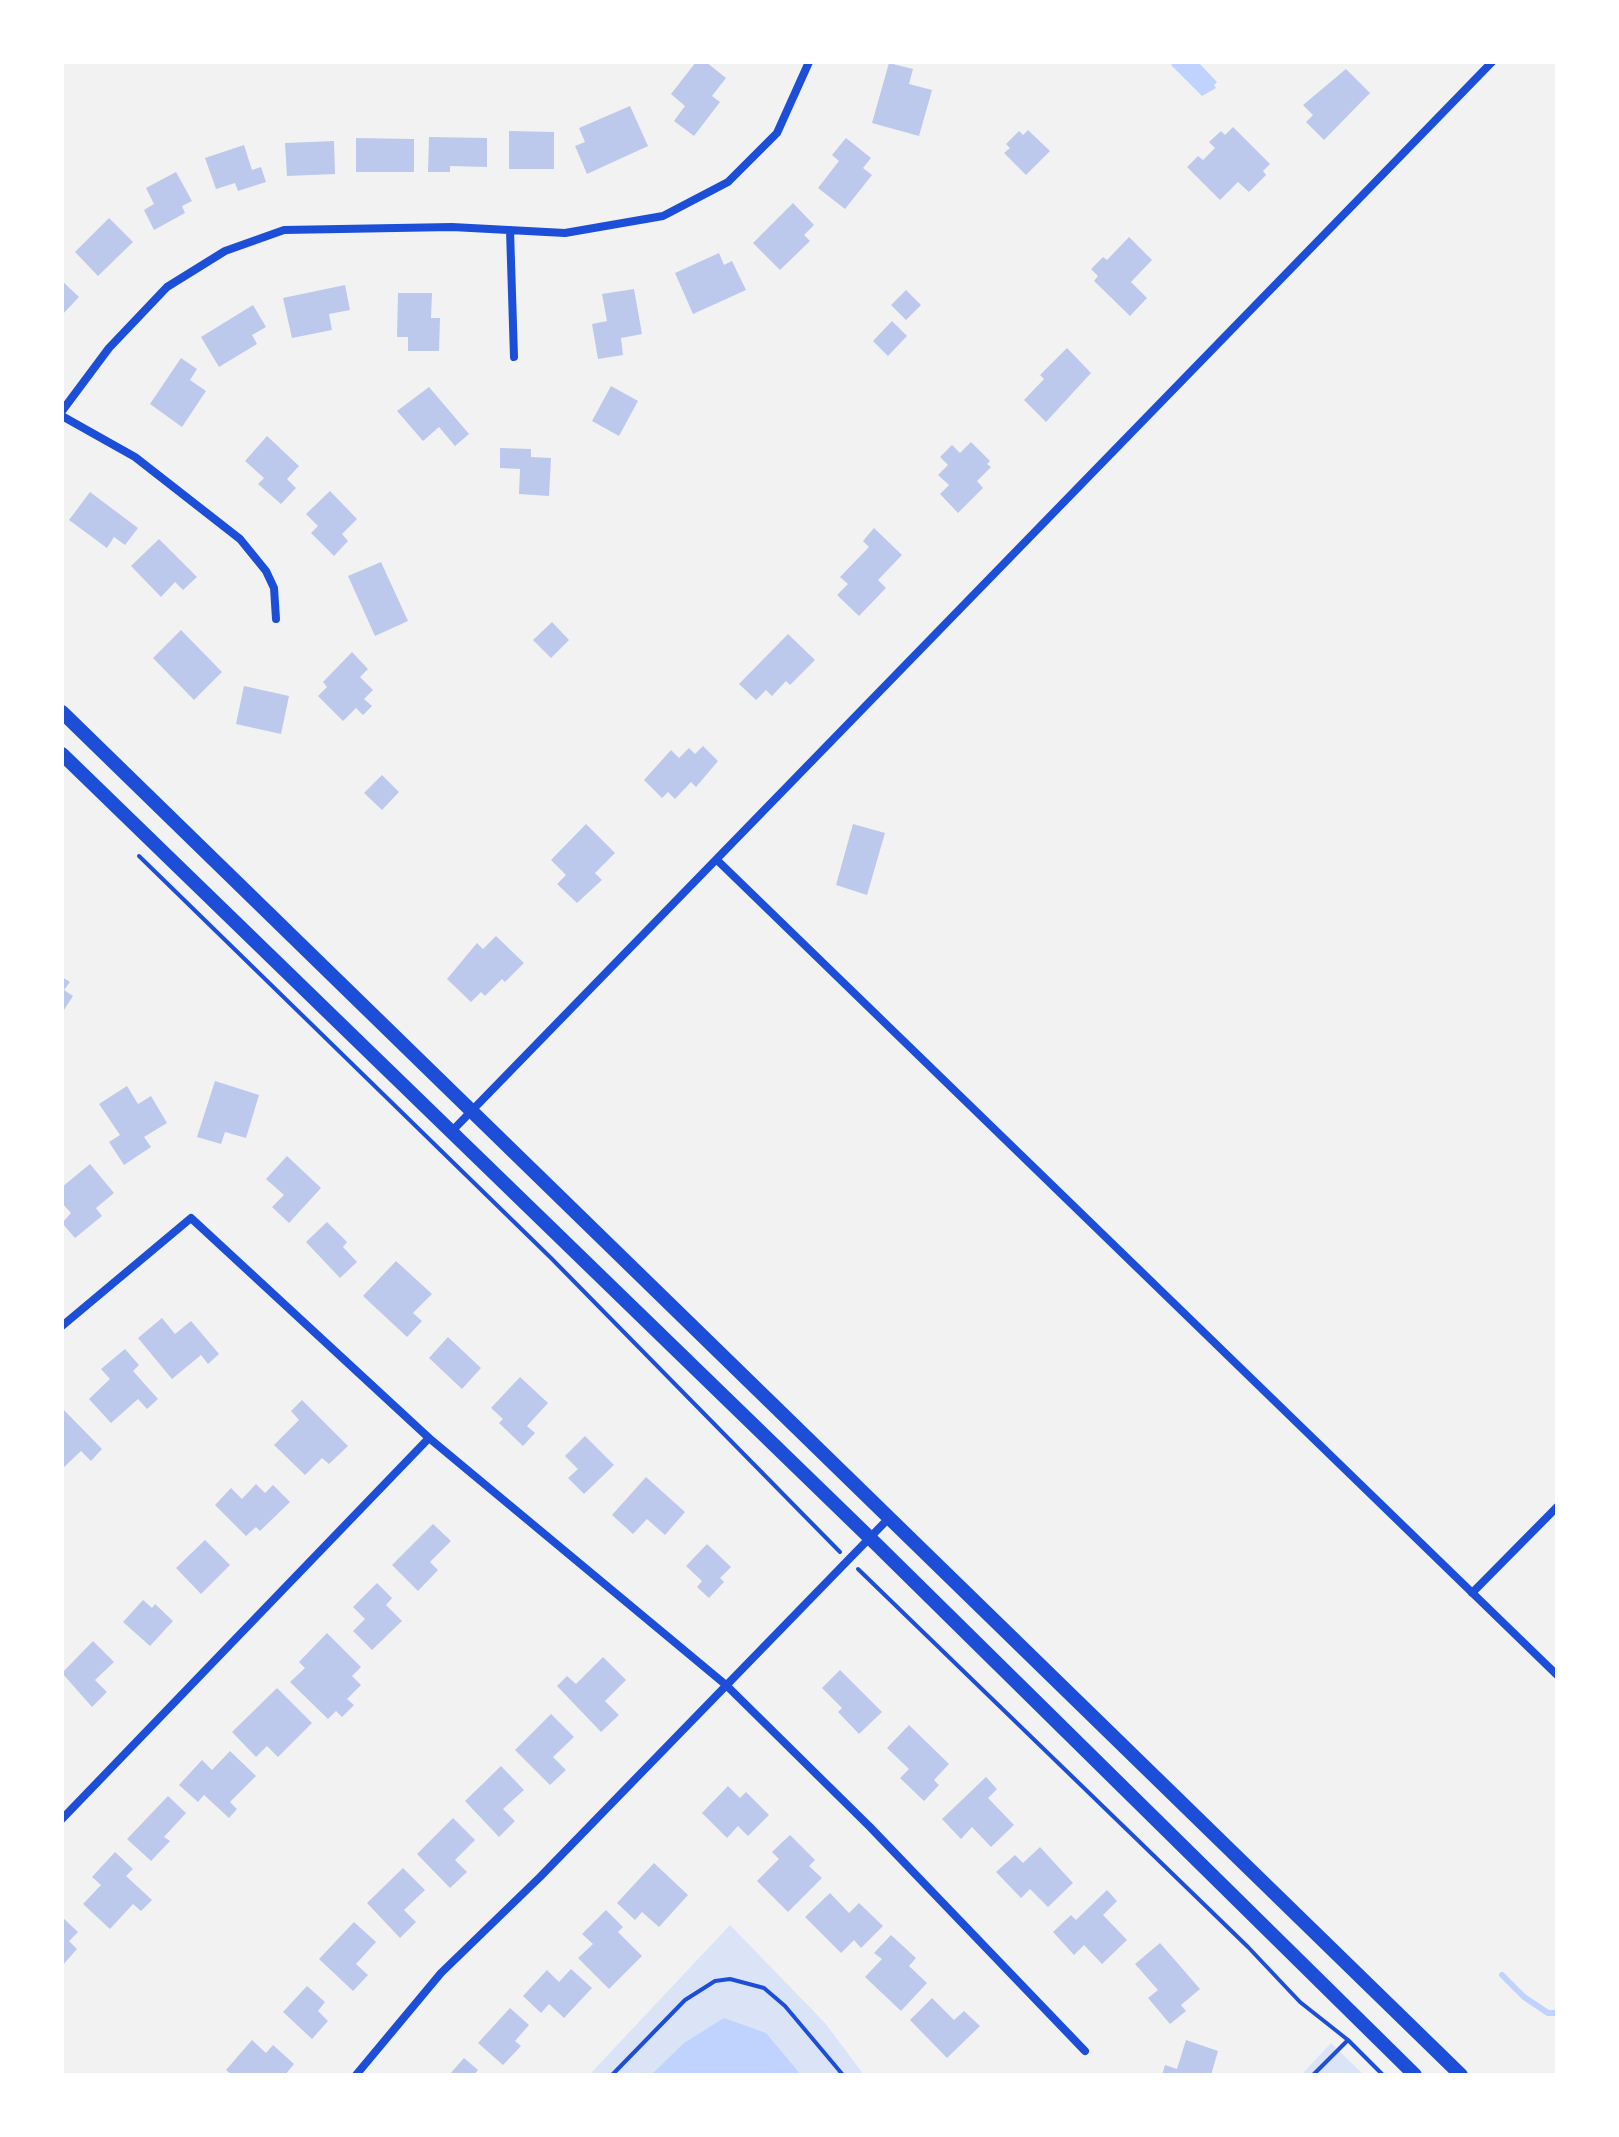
<!DOCTYPE html>
<html>
<head>
<meta charset="utf-8">
<style>
  body { margin:0 }
  #map { position:relative; width:1619px; height:2137px; overflow:hidden; background:#f2f2f2; font-family:Rubik,sans-serif }
  canvas { display:block }
  .frame { position:absolute; inset:0; border:64px solid #fff; pointer-events:none }
</style>
</head>
<body>
<div id="map">
<canvas width="1619" height="2137"></canvas>
<div class="frame"></div>
</div>
<script>
const c = document.querySelector('canvas').getContext('2d');
c.lineJoin = 'round';
function fillPath(path, color) {
  c.fillStyle = color;
  c.fill(path, 'evenodd');
}
function toPath(rows) {
  const path = new Path2D();
  for (const r of rows) {
    path.moveTo(r[0], r[1]);
    for (let i = 2; i < r.length; i += 2) path.lineTo(r[i], r[i + 1]);
  }
  return path;
}
function trace(path, color, width, dash) {
  c.strokeStyle = color;
  c.lineWidth = width;
  c.lineCap = dash ? 'butt' : 'round';
  c.setLineDash(dash || []);
  c.stroke(path);
}
const green = toPath([
  [730,1925,826,2024,864,2075,589,2075],
  [1331,2043,1364,2075,1301,2075]
]);
const water = toPath([
  [1174,62,1198,62,1217,82,1214,85,1216,88,1202,96,1171,65],
  [724,2018,766,2033,801,2075,651,2075,684,2043]
]);
const stream = toPath([
  [1502,1975,1524,1997,1548,2013,1557,2013]
]);
const building = toPath([
  [696,62,706,62,726,78,712,96,720,102,694,136,674,121,685,106,671,94],
  [889,63,913,69,909,84,932,90,919,136,872,123],
  [1346,69,1370,93,1324,140,1306,122,1313,115,1303,105],
  [630,106,648,146,587,174,575,146,585,142,579,128],
  [1233,127,1270,164,1263,171,1266,175,1249,192,1238,182,1220,200,1187,167,1198,156,1203,160,1215,148,1209,142,1221,131,1225,135],
  [1028,130,1050,151,1026,175,1004,153,1010,148,1006,144,1019,131,1023,135],
  [509,131,554,132,554,169,509,169],
  [429,137,487,138,487,167,450,166,450,172,428,172],
  [356,138,414,139,414,172,356,172],
  [846,138,871,158,863,168,872,175,845,209,818,188,839,161,832,155],
  [334,141,335,174,287,176,285,143],
  [244,145,252,170,261,167,266,182,238,191,235,183,216,189,205,158],
  [176,172,192,201,182,206,185,213,154,230,144,210,154,204,146,188],
  [793,203,814,225,804,235,810,241,780,270,753,243],
  [109,218,133,242,98,276,75,252],
  [1129,237,1152,260,1131,282,1147,298,1130,316,1094,281,1098,276,1091,269,1103,257,1107,260],
  [719,253,724,265,732,261,746,290,693,314,675,273],
  [62,281,79,297,62,315],
  [345,285,350,310,329,314,332,330,292,338,283,298],
  [634,289,642,334,621,338,623,355,598,359,592,324,607,321,602,294],
  [906,290,921,305,906,320,891,305],
  [398,293,432,293,431,318,440,318,439,351,408,351,408,337,397,337],
  [253,305,266,327,252,335,257,344,219,367,201,337],
  [892,321,907,336,888,356,873,341],
  [1067,348,1091,373,1046,422,1024,400,1044,379,1040,375],
  [181,358,197,369,190,380,206,391,182,427,150,404],
  [611,386,638,401,619,436,592,421],
  [429,387,469,434,455,446,439,427,423,441,397,411],
  [267,436,299,466,287,479,296,488,281,504,258,484,264,478,245,461],
  [971,442,990,461,987,464,991,467,977,481,983,488,958,513,940,494,949,485,938,475,948,465,940,457,952,445,960,453],
  [500,448,531,449,531,457,551,458,549,496,519,494,520,469,500,468],
  [330,491,357,519,342,534,348,541,334,556,311,533,318,526,306,514],
  [90,492,138,528,125,545,114,537,107,548,69,520],
  [874,528,902,555,878,580,886,588,859,616,837,595,848,584,840,577,869,547,863,541],
  [159,539,197,577,183,590,175,582,161,597,131,566],
  [381,562,408,621,375,636,348,576],
  [552,622,569,640,551,658,533,640],
  [181,630,222,672,194,700,153,658],
  [788,634,815,660,790,685,786,681,772,696,766,690,756,700,739,684],
  [352,652,368,669,360,677,373,690,364,699,372,706,363,715,356,708,343,721,318,696,327,687,323,682],
  [244,686,289,696,281,734,236,724],
  [703,746,718,761,696,787,691,782,675,799,668,792,662,798,644,780,671,750,679,758,689,748,695,754],
  [382,775,399,792,382,810,364,793],
  [586,824,615,853,595,873,602,880,577,903,557,884,566,875,551,860],
  [853,824,885,833,867,895,836,885],
  [496,936,524,963,505,982,502,979,485,996,481,992,471,1002,447,979,477,943,483,949],
  [62,977,70,982,64,990,73,996,62,1013],
  [215,1081,259,1095,246,1138,225,1132,221,1144,197,1137],
  [127,1086,138,1104,151,1096,167,1123,144,1137,151,1147,124,1165,109,1142,120,1135,99,1104],
  [287,1156,321,1188,289,1223,272,1207,284,1195,266,1179],
  [90,1164,114,1193,96,1208,102,1216,75,1238,62,1223,71,1213,62,1203,62,1187],
  [327,1222,347,1242,343,1247,357,1262,340,1278,306,1242],
  [396,1261,432,1294,413,1313,422,1321,407,1337,363,1296],
  [162,1318,175,1334,191,1321,219,1354,208,1364,201,1355,172,1379,138,1338],
  [448,1337,481,1368,462,1389,429,1358],
  [125,1349,139,1365,133,1371,158,1399,147,1409,138,1399,111,1423,89,1399,110,1379,101,1369],
  [520,1377,548,1403,527,1426,535,1433,523,1446,499,1423,503,1419,491,1408],
  [302,1400,348,1446,329,1464,322,1458,305,1475,274,1445,299,1420,291,1411],
  [62,1408,102,1449,91,1461,81,1451,62,1469],
  [585,1436,614,1465,584,1494,568,1478,578,1469,565,1456],
  [646,1477,685,1512,665,1535,647,1519,633,1534,612,1515],
  [256,1484,265,1493,273,1485,290,1502,260,1531,256,1527,246,1536,215,1505,231,1488,242,1499],
  [433,1524,451,1541,430,1562,438,1570,418,1591,392,1565],
  [205,1540,230,1565,201,1594,176,1568],
  [707,1544,731,1567,720,1578,724,1582,709,1598,697,1587,702,1581,686,1566],
  [377,1583,392,1598,386,1605,402,1621,372,1650,353,1631,365,1619,353,1607],
  [143,1600,152,1608,155,1604,173,1621,150,1646,123,1622],
  [327,1633,361,1667,352,1676,361,1685,347,1699,354,1705,342,1717,336,1711,328,1719,290,1682,305,1668,299,1662],
  [93,1641,114,1662,95,1680,107,1692,92,1707,62,1673],
  [603,1657,626,1680,605,1701,619,1715,601,1732,557,1686,567,1676,576,1684],
  [840,1670,882,1712,859,1734,838,1712,842,1708,822,1688],
  [277,1688,312,1723,278,1757,267,1746,256,1757,232,1732],
  [551,1714,574,1737,553,1757,566,1770,550,1785,515,1750],
  [909,1725,949,1764,934,1780,939,1785,924,1801,900,1778,909,1769,887,1748],
  [230,1751,256,1776,230,1802,237,1809,229,1818,204,1795,198,1802,179,1785,202,1760,212,1770],
  [501,1766,524,1790,503,1809,515,1821,499,1837,465,1801],
  [986,1777,997,1789,988,1798,1014,1825,991,1847,972,1827,961,1839,942,1819],
  [728,1786,740,1798,746,1792,769,1815,748,1836,738,1826,727,1838,702,1813],
  [168,1796,186,1813,164,1837,170,1841,151,1861,127,1839],
  [453,1818,475,1840,455,1860,467,1872,450,1888,417,1854],
  [790,1835,815,1860,809,1866,822,1878,788,1912,757,1881,779,1859,772,1852],
  [1040,1847,1073,1883,1048,1907,1030,1889,1021,1898,996,1872,1015,1855,1023,1863],
  [115,1852,133,1869,126,1876,152,1900,141,1911,133,1904,110,1929,83,1904,101,1885,92,1877],
  [654,1863,688,1895,659,1927,642,1912,635,1920,617,1903],
  [403,1868,425,1890,404,1910,416,1922,400,1938,367,1903],
  [1107,1890,1117,1901,1103,1915,1127,1940,1102,1964,1084,1945,1074,1955,1053,1932,1071,1915,1076,1920],
  [830,1893,849,1913,859,1903,883,1926,861,1948,854,1940,841,1953,805,1917],
  [606,1910,623,1927,618,1932,642,1956,609,1989,578,1958,593,1944,582,1934],
  [62,1917,78,1932,69,1941,77,1949,62,1966],
  [354,1922,376,1942,356,1964,368,1975,353,1991,319,1959],
  [891,1935,916,1958,909,1966,927,1983,901,2011,865,1977,882,1959,874,1953],
  [1160,1943,1200,1989,1181,2005,1186,2011,1170,2024,1148,1998,1158,1990,1135,1964],
  [571,1969,592,1988,564,2018,549,2004,541,2013,523,1996,547,1970,559,1982],
  [307,1986,325,2002,318,2011,328,2021,312,2039,283,2012],
  [932,1998,954,2020,964,2011,980,2026,947,2058,910,2020],
  [510,2008,529,2025,515,2041,521,2046,503,2065,478,2043],
  [252,2040,266,2053,273,2045,294,2064,285,2075,232,2075,226,2070],
  [1186,2040,1218,2051,1211,2075,1162,2075,1165,2065,1177,2069],
  [464,2058,478,2070,474,2075,449,2075]
]);
const path = toPath([
  [139,856,551,1258,840,1552],
  [858,1569,1248,1947,1300,2002,1348,2040,1383,2075],
  [612,2075,685,2000,715,1981,730,1979,764,1988,785,2006,843,2075],
  [1313,2075,1348,2040]
]);
const minor = toPath([
  [510,230,514,357],
  [62,411,109,348,167,287,225,251,284,230,452,227,565,233,663,216,728,182,777,133,809,62],
  [62,416,135,457,240,539,266,571,274,588,276,619],
  [717,860,1557,1675],
  [451,1132,1492,62],
  [62,1326,191,1218,429,1438,726,1685,870,1827,1085,2051],
  [1472,1593,1557,1507],
  [62,1819,429,1438],
  [356,2075,441,1973,540,1877,889,1518]
]);
const secondary = toPath([
  [62,712,1461,2075],
  [62,754,870,1538,1415,2075]
]);
fillPath(green, '#dbe4f7');
fillPath(water, '#bfd3fe');
trace(stream, '#bfd3fe', 6);
fillPath(building, '#bdc9ec');
trace(path, '#1d4ed8', 4);
trace(minor, '#1d4ed8', 8);
trace(secondary, '#1d4ed8', 14);
</script>
</body>
</html>
